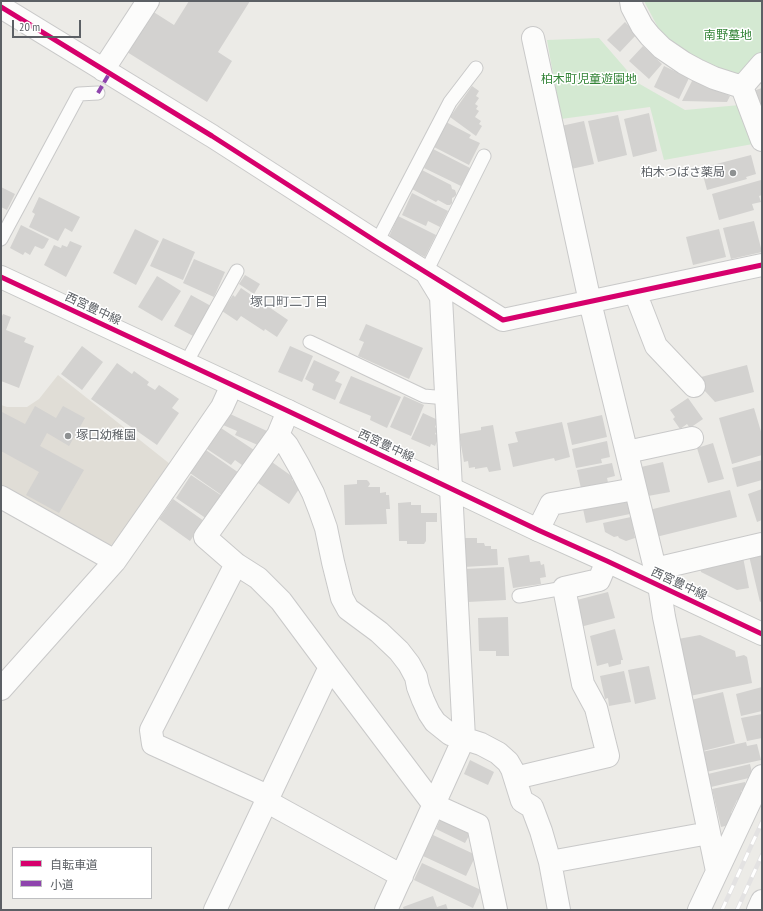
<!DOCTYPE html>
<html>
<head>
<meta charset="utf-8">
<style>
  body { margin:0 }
  #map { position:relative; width:763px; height:911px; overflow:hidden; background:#ecebe7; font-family:"PT Sans Narrow","Noto Sans JP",sans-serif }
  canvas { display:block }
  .frame { position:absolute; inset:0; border:2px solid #5c6065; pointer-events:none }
  .legend { position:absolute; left:12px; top:847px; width:140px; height:52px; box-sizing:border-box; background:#fff; border:1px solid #bebfc1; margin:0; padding:5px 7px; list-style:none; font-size:12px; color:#5c6065 }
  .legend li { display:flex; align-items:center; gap:8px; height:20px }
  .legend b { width:20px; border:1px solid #bebfc1 }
  .scale { position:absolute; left:12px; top:20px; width:69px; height:18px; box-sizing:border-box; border:2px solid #5c6065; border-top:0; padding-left:5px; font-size:12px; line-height:14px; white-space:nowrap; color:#5c6065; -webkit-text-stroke:3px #fff; paint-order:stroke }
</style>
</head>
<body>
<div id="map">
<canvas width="763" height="911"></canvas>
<div class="frame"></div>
<ul class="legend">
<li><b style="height:5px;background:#d6006c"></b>自転車道</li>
<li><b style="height:5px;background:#8e44ad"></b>小道</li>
</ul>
<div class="scale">20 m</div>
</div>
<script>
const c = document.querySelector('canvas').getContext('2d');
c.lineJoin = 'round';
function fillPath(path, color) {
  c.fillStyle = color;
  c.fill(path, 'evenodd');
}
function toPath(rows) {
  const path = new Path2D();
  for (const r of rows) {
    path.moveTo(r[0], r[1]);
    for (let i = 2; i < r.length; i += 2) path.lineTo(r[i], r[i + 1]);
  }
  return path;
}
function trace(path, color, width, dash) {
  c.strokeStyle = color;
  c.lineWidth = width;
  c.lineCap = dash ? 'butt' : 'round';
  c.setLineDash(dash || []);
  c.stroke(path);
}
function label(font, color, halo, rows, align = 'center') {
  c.font = font + ' "PT Sans Narrow","Noto Sans JP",sans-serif';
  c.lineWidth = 3;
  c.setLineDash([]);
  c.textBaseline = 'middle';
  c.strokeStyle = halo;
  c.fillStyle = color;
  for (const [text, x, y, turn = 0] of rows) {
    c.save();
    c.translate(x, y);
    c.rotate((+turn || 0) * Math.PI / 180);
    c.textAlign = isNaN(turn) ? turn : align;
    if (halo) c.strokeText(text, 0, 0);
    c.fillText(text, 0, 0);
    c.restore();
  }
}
const education = toPath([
  [58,375,170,464,120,543,106,546,1,487,1,405,7,407,27,407,39,399]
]);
const green = toPath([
  [644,1,762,1,762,51,739,77,696,60,663,37],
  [599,38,638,83,685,110,740,105,753,144,664,160,650,107,561,119,547,40]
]);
const building = toPath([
  [189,1,250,1,218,52,232,61,207,102,127,52,152,11,174,25],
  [625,22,637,34,620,52,607,40],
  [643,46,662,64,649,79,629,61],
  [664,66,689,78,679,99,654,87],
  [693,79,730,96,727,102,682,101],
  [472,86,479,91,476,96,479,98,475,104,478,106,476,109,479,111,475,117,481,121,479,124,482,126,476,136,450,117],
  [762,88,762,116,753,91],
  [649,113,657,151,633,157,624,119],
  [618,115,627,155,598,162,588,121],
  [584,121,594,164,571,169,561,126],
  [446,122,471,135,469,138,480,143,469,165,434,147],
  [433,149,470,168,461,186,424,168],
  [751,155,756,174,746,177,747,179,707,190,701,168],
  [422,170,451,185,452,189,455,190,456,193,456,195,454,197,452,198,452,203,450,205,447,205,438,200,436,202,412,189],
  [761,180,762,184,762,195,759,196,761,202,752,204,754,210,719,220,712,194],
  [1,187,15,194,7,210,1,207],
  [412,193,448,211,440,227,428,221,426,226,402,215],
  [39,197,80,217,72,232,65,228,58,241,29,227,35,214,32,212],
  [398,216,436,235,425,257,388,239],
  [754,221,762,252,731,259,723,228],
  [21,225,49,239,44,248,42,249,35,246,30,255,25,252,23,255,10,248],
  [135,229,159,241,136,285,113,273],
  [719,229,726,257,693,265,686,237],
  [163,238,195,252,183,280,150,266],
  [70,241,82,246,66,277,44,265,54,245,61,248,62,245,67,247],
  [194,259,225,272,214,297,183,283],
  [245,275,260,284,254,294,239,284],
  [157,276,181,291,162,321,138,307],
  [241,288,288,320,277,337,265,329,264,331,241,316,237,321,222,311,233,295,235,297],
  [191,295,211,306,195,337,174,326],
  [3,314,11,317,6,330,26,338,24,342,34,346,19,388,1,381,1,316,2,316],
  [366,324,423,348,409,379,358,356,364,342,359,340],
  [82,346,103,362,82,390,61,374],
  [290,346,313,356,302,382,278,372],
  [314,360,340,372,335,381,342,384,335,400,312,390,314,384,305,379],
  [117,363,132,374,134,371,149,382,147,385,155,390,159,385,179,399,172,408,179,413,157,445,91,399],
  [747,365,754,392,715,402,704,390,701,377],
  [351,376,401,397,387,428,370,420,371,416,339,403],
  [404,396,424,405,411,436,390,427],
  [688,398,703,419,690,428,687,424,680,429,673,419,675,417,670,410],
  [35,406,56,418,63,406,85,418,69,446,47,433,40,446,84,470,59,513,26,495,39,472,1,451,1,413,2,412,25,424],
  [754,408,762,435,762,455,732,464,719,418],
  [228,413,267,431,260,446,235,435,237,431,223,425],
  [423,413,438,420,435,427,438,429,435,434,439,436,435,446,431,444,430,447,411,439],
  [602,415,607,437,572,445,567,423],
  [562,422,570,457,555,461,554,458,513,467,508,444,518,442,515,432],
  [493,425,501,470,489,472,487,467,475,469,475,467,469,468,468,461,464,462,459,434,481,430,481,427],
  [221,428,257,452,246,468,235,460,231,465,207,449],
  [607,441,610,457,601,459,602,463,576,468,572,449],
  [713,443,724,479,708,483,697,448],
  [203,448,242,475,223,496,190,473,195,466],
  [269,460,293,477,292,480,301,486,289,504,255,481],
  [762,460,762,480,737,487,732,468],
  [663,462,670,492,648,496,641,467],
  [612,463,615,476,607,478,609,487,582,493,577,470],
  [191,475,225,498,210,521,176,498],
  [357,480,367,480,369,482,370,484,368,487,380,487,380,493,386,492,386,495,389,495,390,509,386,509,387,524,345,525,344,485,357,484],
  [762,489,762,520,757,522,748,494],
  [730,490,737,517,656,537,649,510],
  [626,494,630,514,586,523,582,504],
  [173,499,204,521,190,541,159,519],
  [411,502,411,505,421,505,421,513,437,513,437,522,426,522,426,541,424,544,407,544,407,541,399,541,398,503],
  [631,517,635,538,626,541,619,538,618,536,614,537,605,532,603,523],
  [462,538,477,538,477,543,484,543,485,546,491,546,491,549,497,549,498,565,464,567],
  [762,553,762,601,760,602,749,556],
  [529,555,530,562,540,561,541,565,544,564,546,577,540,578,541,584,513,588,508,558],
  [743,557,749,588,737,590,701,572,700,567],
  [504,567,506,600,468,602,468,588,464,588,464,569],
  [608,592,615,618,580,627,573,601],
  [508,617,509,656,496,656,496,651,479,651,478,618],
  [615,629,623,660,621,660,621,664,609,667,608,663,597,666,590,636],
  [700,635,735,651,736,657,744,655,747,657,752,683,690,696,678,639],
  [649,666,656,699,635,704,628,670],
  [624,671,631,702,609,706,608,698,605,699,600,676],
  [762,687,762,711,741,716,736,694],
  [723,692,735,743,703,751,691,700],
  [762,714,762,738,747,741,741,718],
  [746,742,747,746,757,744,761,760,706,772,702,752],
  [470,760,494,772,488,785,464,774],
  [750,764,753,777,711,787,708,774],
  [745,782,746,789,741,791,742,799,737,800,731,813,734,824,721,827,712,789],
  [440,820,470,834,465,843,436,829],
  [433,835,476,855,466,876,423,856],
  [422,863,481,890,473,908,414,880],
  [433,896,437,907,446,904,448,910,404,910,403,907]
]);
const lane = toPath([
  [1,239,79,94,98,93],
  [377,242,450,102,476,68],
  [426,272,484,156],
  [310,342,424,396,446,398],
  [186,363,237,271],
  [519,596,564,588]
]);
const street = toPath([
  [631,1,632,7,642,26,650,36,662,48,684,63,697,70,714,78,742,87,762,140],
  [1,7,212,136,377,242,503,320,762,265],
  [533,38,590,302,659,585,664,617,717,871],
  [103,70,148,1],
  [742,87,762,64],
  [635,292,656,346,694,386],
  [288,411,278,435,205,537,236,564,258,578,281,601,330,667,434,805,478,825,496,910],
  [278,435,287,445,299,466,313,493,320,511,326,528,333,562,342,598,348,609,379,632,399,651,409,664,416,677,418,687,423,700,429,713,435,722,450,734,481,744,498,753,508,762,512,769,522,801,532,807,541,831,550,862,559,910],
  [627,452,692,438],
  [1,497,115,561],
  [538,530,551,504,635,489],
  [236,564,151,730,153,744,261,793,266,801,402,876],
  [655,569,762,544],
  [1,689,115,561,180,468,222,407,232,385],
  [515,778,608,756,596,708,583,684,564,588,599,580,607,561],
  [550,862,709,833],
  [215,910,330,667],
  [386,910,464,738,441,297,427,274],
  [699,910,762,776],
  [758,910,762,901]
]);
const secondary = toPath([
  [1,277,288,411,538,530,607,561,762,634]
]);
const rail = toPath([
  [722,910,762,822],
  [737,910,762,855]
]);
const quiet = toPath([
  [98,93,109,74]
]);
const cycleway = toPath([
  [1,7,212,136,377,242,503,320,762,265],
  [1,277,288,411,538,530,607,561,762,634]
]);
const markers = [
  [733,173,4,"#8e9192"],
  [68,436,4,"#8e9192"]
];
const parkNames = [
  ["南野墓地",728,36],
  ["柏木町児童遊園地",589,80]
];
const poiNames = [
  ["柏木つばさ薬局",725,173],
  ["塚口幼稚園",76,436,"left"]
];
const streetNames = [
  ["西宮豊中線",93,309,25],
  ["西宮豊中線",386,446,25],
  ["西宮豊中線",679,584,25]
];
const neighbourhoodNames = [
  ["塚口町二丁目",289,302]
];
fillPath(education, '#e0ddd6');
fillPath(green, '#d4e9d2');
fillPath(building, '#d3d2d0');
trace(lane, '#c9c9c9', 15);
trace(street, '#c9c9c9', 24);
trace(secondary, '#c7c8c7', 24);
trace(lane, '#fcfcfb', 13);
trace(street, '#fcfcfb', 22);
trace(secondary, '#fcfcfb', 22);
trace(rail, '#e3e2e2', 4.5);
trace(rail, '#fff', 3, [9]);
trace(quiet, '#8e44ad', 4, [8, 4]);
trace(cycleway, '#d6006c', 5);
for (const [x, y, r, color] of markers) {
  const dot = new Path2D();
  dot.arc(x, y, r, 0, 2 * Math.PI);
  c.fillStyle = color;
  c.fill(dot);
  trace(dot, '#fff', 1.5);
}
label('12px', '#338437', '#fff', parkNames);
label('12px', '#5c6065', '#fff', poiNames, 'right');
label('12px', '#5c6065', '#fff', streetNames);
label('13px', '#6d7277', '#fff', neighbourhoodNames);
</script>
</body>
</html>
